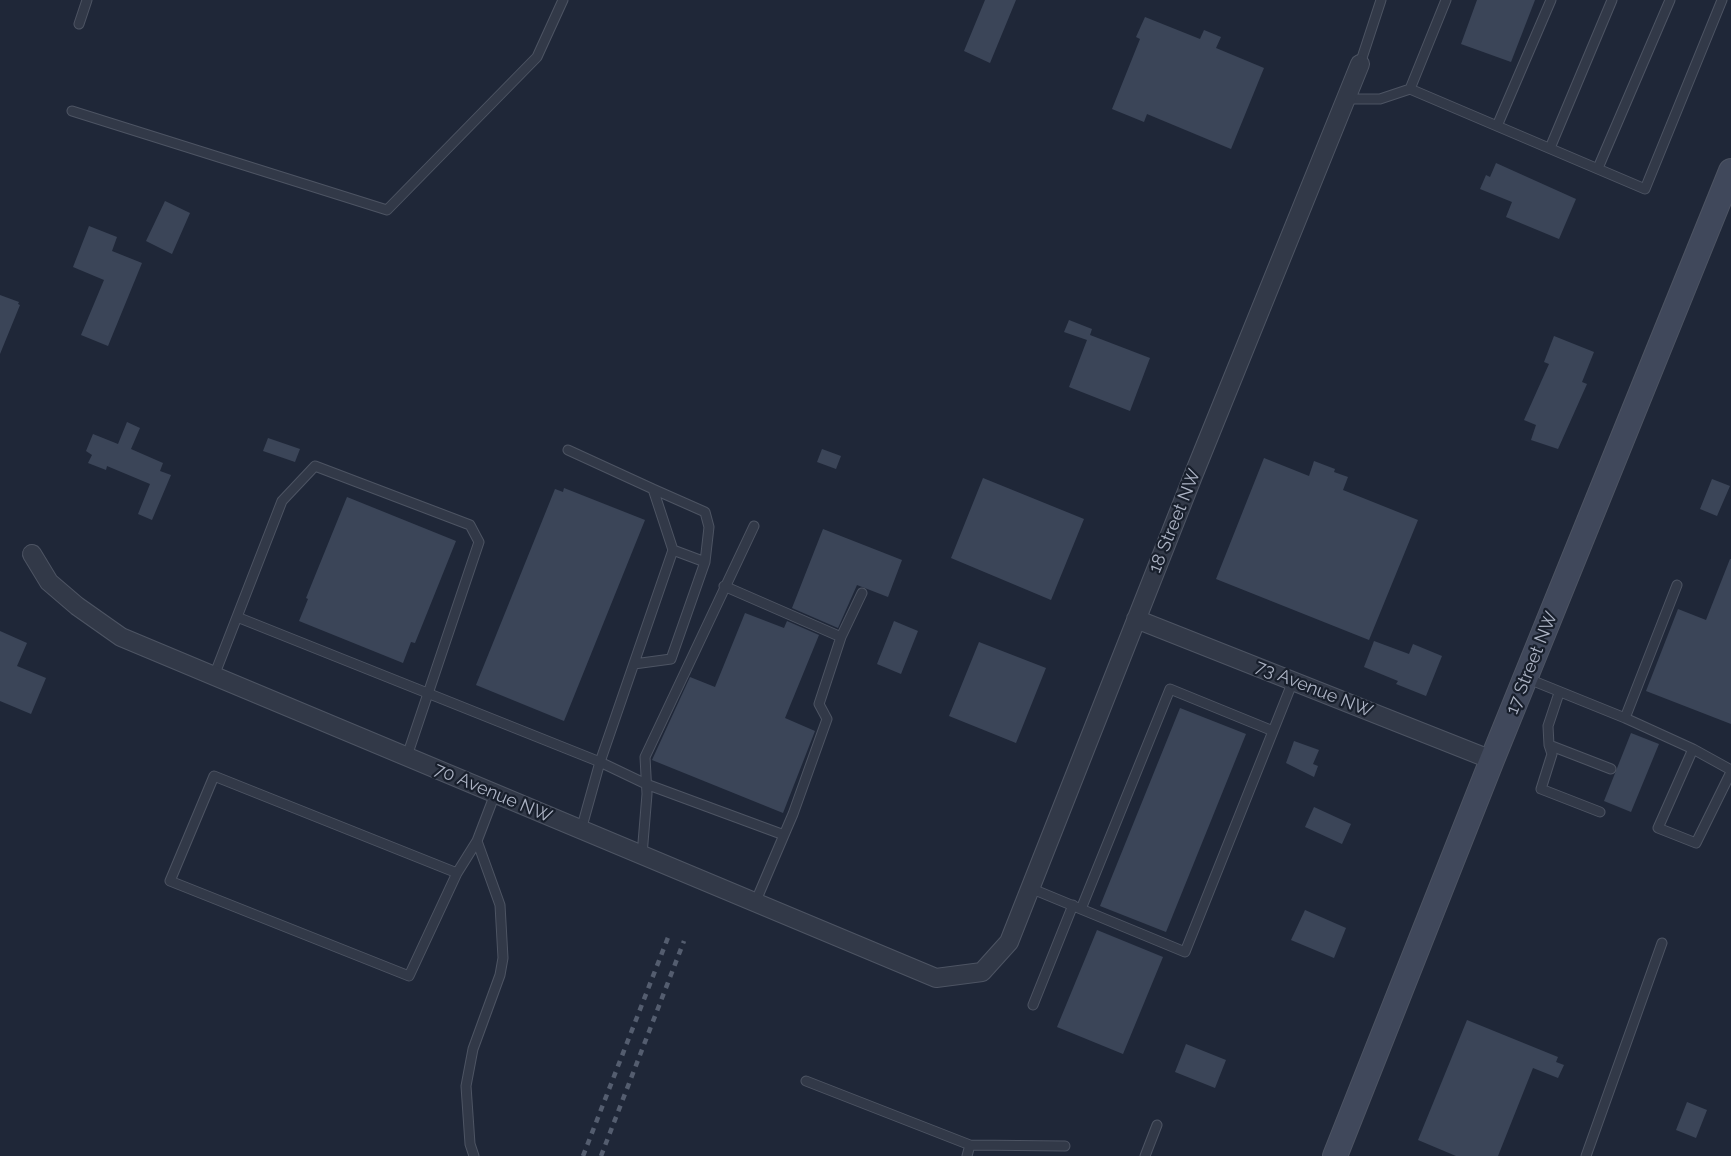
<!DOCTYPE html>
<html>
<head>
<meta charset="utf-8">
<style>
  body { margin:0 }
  canvas { display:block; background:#1f2738 }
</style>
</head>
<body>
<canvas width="1731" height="1156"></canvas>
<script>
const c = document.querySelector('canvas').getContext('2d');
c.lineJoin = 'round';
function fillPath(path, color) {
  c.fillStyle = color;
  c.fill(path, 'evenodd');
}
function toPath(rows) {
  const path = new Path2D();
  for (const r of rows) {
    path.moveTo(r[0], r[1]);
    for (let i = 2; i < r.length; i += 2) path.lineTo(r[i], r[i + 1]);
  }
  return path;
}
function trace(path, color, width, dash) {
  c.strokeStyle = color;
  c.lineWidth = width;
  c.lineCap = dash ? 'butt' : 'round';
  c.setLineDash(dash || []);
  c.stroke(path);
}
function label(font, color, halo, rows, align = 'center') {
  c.font = font + ' Raleway,sans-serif';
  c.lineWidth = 4.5;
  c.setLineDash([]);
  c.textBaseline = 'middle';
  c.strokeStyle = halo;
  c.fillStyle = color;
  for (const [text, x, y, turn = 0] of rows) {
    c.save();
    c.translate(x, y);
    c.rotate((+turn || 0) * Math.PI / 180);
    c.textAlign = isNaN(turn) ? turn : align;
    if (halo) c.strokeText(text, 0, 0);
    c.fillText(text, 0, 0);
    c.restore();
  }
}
const building = toPath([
  [985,0,1016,0,990,63,964,51],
  [1477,0,1535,0,1511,62,1461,44],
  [1145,17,1200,39,1204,30,1221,37,1216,48,1264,68,1231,149,1147,114,1144,122,1112,109,1140,39,1136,37],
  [1496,163,1576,199,1559,239,1506,217,1512,202,1480,189,1486,175,1490,177],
  [165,201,190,213,172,254,146,241],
  [89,226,117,237,112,251,142,263,108,346,81,335,104,280,73,267],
  [0,295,19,302,18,304,20,305,0,354],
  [1069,320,1092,329,1090,335,1150,358,1130,411,1069,387,1087,340,1064,332],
  [1554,336,1594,352,1582,382,1587,384,1558,449,1531,440,1536,425,1524,420,1549,364,1544,362],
  [127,422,140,428,131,449,163,463,160,471,171,475,152,520,138,514,150,484,107,466,106,470,88,463,92,455,86,451,93,434,118,444],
  [268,438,300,449,295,462,263,451],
  [822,449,841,456,836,469,817,462],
  [1264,458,1309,476,1314,461,1335,469,1334,472,1348,477,1343,490,1418,520,1369,640,1216,579],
  [983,478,1084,519,1051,600,951,558],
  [1712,479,1730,486,1717,516,1700,509],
  [564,488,645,520,564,721,476,685,555,489,563,492],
  [347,497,456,541,415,643,411,642,403,663,299,621,308,599,306,598],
  [823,529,902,560,888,597,857,585,838,628,792,608],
  [1730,559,1731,559,1731,724,1646,691,1678,609,1706,620],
  [745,613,784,628,787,621,819,635,785,718,815,731,783,813,652,760,690,677,715,687],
  [894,621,918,631,901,674,877,664],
  [0,631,27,643,17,666,46,678,31,714,0,701],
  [1374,641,1409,654,1413,644,1442,656,1426,696,1396,684,1398,681,1364,667],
  [979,642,1046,668,1016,743,949,716],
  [1180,708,1246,734,1166,932,1100,906],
  [1631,733,1659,744,1631,812,1604,801],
  [1294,741,1319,750,1313,764,1318,766,1314,777,1286,763],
  [1314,807,1351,824,1342,844,1305,827],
  [1305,910,1346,928,1334,958,1291,940],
  [1097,930,1163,957,1123,1054,1057,1027],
  [1467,1020,1558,1057,1556,1062,1564,1065,1558,1078,1533,1068,1498,1156,1456,1156,1418,1140],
  [1186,1044,1226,1060,1215,1088,1175,1072],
  [1687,1102,1707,1110,1696,1138,1676,1130]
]);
const lane = toPath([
  [79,24,87,0],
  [1360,64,1381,0],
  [1410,89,1446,0],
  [1346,99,1380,99,1410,89,1645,189,1722,0],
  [72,111,387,210,537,57,563,0],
  [1497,126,1551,0],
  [1550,148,1612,0],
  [1598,168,1670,0],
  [568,450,653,489,673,550,600,762,646,784,784,835,755,903],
  [653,489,705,512,709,527,705,562,673,550],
  [724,586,841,637,819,704,827,719,793,814,784,835],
  [237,617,600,762,581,830],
  [841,637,862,593],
  [634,664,671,659,705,562],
  [214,676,282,501,315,466,470,525,479,542,407,756],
  [1526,678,1625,718,1677,585],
  [1559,693,1548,726,1549,745,1552,754,1541,789,1600,812],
  [1625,718,1693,749,1731,770],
  [1549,745,1611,769],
  [1693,749,1658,828,1696,843,1731,772],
  [642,855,647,794,645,757,754,526],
  [457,873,214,776,170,881,409,976,457,873,477,841],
  [1030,888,1185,952,1293,681],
  [1081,909,1170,689,1273,731],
  [1033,1005,1073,905],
  [806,1081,970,1145,967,1156],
  [970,1145,1065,1146],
  [474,1156,470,1144,466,1086,473,1049,500,975,503,958,500,905,477,841,495,794],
  [1145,1156,1157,1125],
  [1586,1156,1662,943]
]);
const street = toPath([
  [32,554,49,582,77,606,121,637,936,978,982,972,1009,942,1193,476,1360,64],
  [1136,619,1492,760]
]);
const secondary = toPath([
  [1335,1156,1492,760,1731,171]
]);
const rail = toPath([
  [583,1156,669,935],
  [601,1156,684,941]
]);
const streetNames = [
  ["18 Street NW",1175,521,-68],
  ["17 Street NW",1532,663,-68],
  ["73 Avenue NW",1314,689,22],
  ["70 Avenue NW",493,793,23]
];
fillPath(building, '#3b4558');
trace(lane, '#4d5463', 11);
trace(street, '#4d5463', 20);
trace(secondary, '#4d5463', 26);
trace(lane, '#323948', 9);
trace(street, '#323948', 18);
trace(secondary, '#40485b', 24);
trace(rail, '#545d6f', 4.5, [6, 6]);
label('18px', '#adb4c5', '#181f2c', streetNames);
</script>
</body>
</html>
